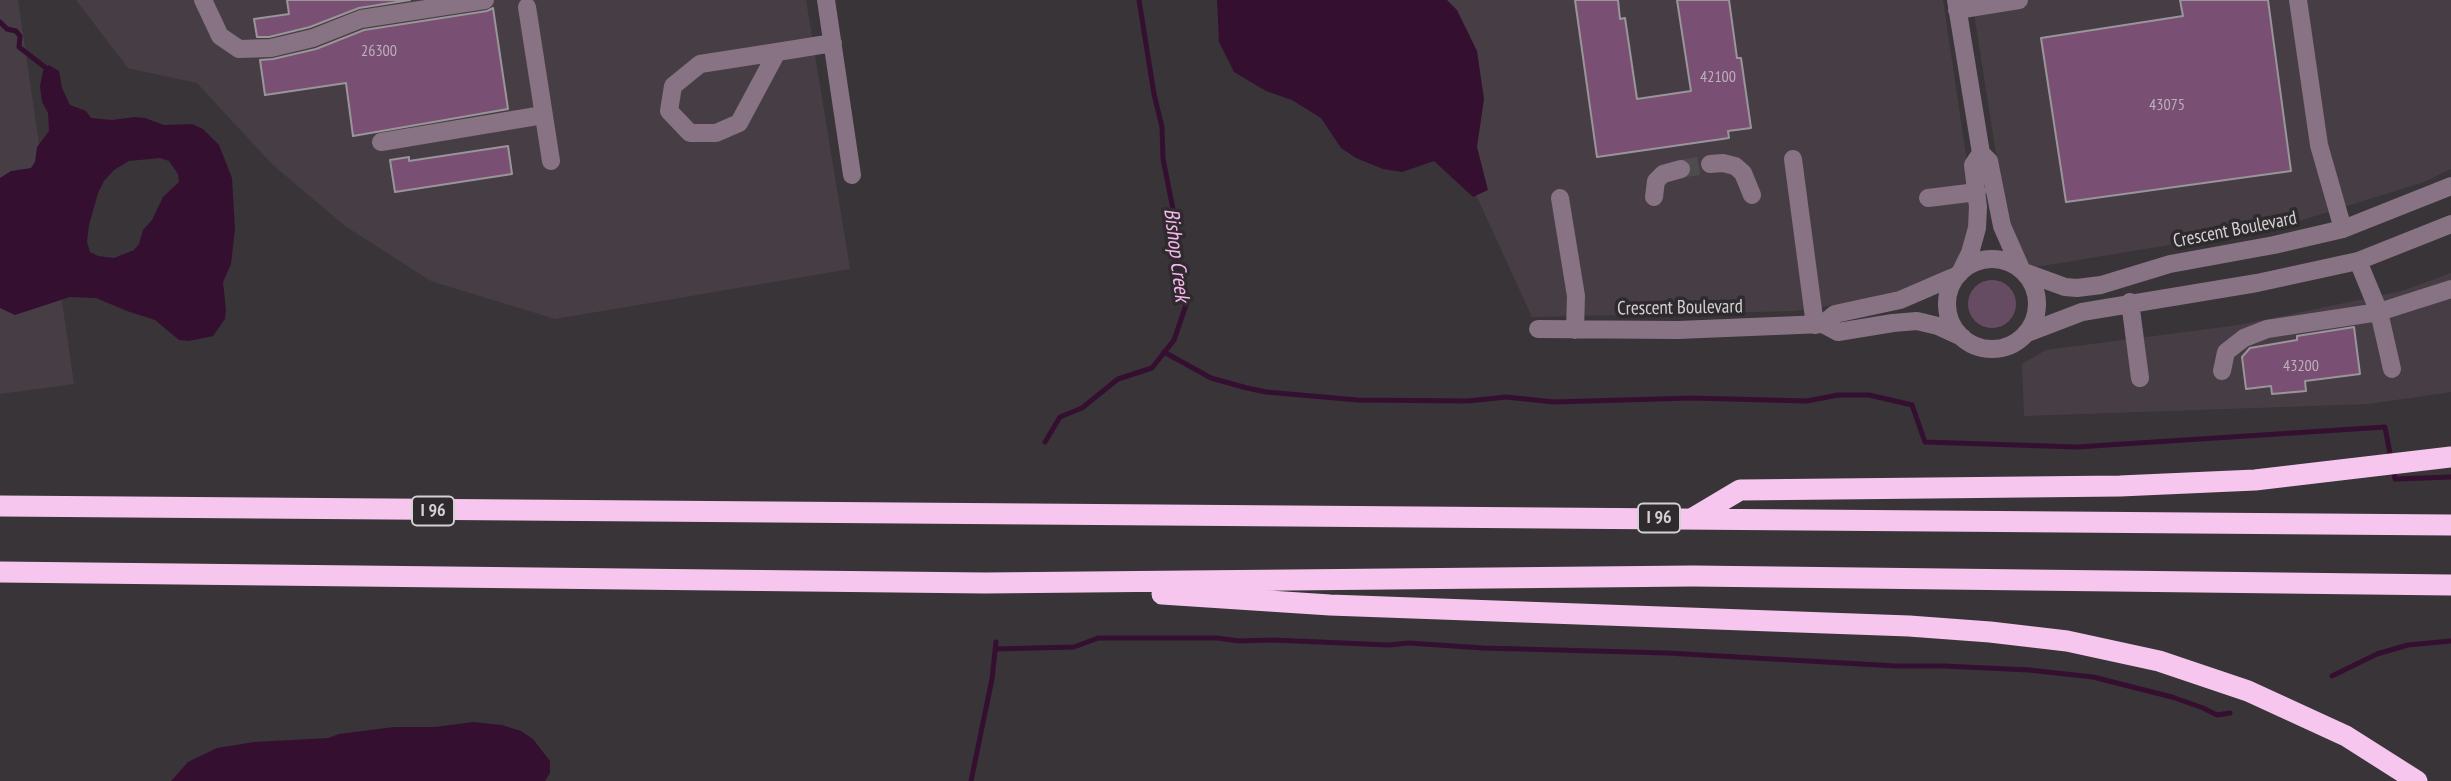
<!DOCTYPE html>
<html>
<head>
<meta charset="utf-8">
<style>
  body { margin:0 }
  canvas { display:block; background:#383438 }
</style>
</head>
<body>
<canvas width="2451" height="781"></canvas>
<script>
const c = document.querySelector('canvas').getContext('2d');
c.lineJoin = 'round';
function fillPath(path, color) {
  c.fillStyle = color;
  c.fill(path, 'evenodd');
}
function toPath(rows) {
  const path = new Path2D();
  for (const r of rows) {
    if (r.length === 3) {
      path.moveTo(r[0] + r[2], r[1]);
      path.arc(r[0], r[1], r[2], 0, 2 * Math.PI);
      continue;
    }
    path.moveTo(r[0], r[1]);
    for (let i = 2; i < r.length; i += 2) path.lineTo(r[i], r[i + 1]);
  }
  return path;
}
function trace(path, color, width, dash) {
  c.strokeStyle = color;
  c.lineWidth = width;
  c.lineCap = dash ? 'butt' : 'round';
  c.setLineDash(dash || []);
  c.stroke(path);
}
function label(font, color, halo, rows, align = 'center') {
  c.font = font + ' "PT Sans Narrow",sans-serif';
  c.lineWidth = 7;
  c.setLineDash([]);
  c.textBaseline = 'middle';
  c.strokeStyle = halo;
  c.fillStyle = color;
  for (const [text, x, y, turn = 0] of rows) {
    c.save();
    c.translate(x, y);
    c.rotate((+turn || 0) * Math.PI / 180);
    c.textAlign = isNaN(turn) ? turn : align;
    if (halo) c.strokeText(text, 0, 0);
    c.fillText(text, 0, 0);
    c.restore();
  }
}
const built = toPath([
  [0,0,18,0,74,384,0,394],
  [76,0,806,0,850,269,555,319,431,281,345,226,272,164,197,83,128,68],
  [1365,0,1943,0,1970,183,1971,216,1967,244,1953,266,1923,285,1873,299,1795,311,1532,317,1456,151],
  [1972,0,2451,0,2451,169,2424,182,2283,226,2036,267,2012,256],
  [2451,273,2451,392,2368,404,2024,416,2022,364,2046,350,2239,325,2402,291]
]);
const green = toPath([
  [1992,304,24]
]);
const water = toPath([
  [1217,0,1447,0,1457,10,1477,51,1484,99,1477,147,1488,190,1473,197,1434,161,1402,172,1383,169,1356,158,1341,148,1321,118,1292,100,1266,91,1234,72,1219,42],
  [49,65,59,71,62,88,70,105,86,111,91,118,112,120,135,117,145,118,164,125,192,124,203,129,219,145,232,178,235,229,231,264,223,282,226,310,225,319,213,336,189,341,179,340,155,320,127,311,96,298,70,297,15,315,0,308,0,178,11,171,31,168,35,162,37,147,49,131,48,113,42,102,40,86,43,71],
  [160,158,169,161,178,174,179,182,163,197,152,220,143,230,139,244,134,250,114,258,98,256,90,252,87,242,89,225,98,193,104,181,114,170,129,161],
  [473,722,502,725,521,731,533,739,550,761,550,773,545,781,171,781,188,762,217,748,254,742,328,738,339,734,394,727,435,727]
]);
const stream = toPath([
  [0,22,7,29,16,31,20,36,19,47,46,68],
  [1164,352,1211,378,1247,388,1266,392,1358,400,1468,401,1506,397,1554,402,1691,398,1807,401,1838,395,1869,395,1912,405,1925,442,2077,447,2385,427,2391,459],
  [1045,442,1060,417,1082,408,1118,379,1152,368,1174,340,1186,305,1186,296,1179,270,1173,209,1163,159,1162,127,1154,94,1139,0],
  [2393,469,2395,479,2451,477],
  [995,649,1074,647,1098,638,1217,638,1239,641,1273,640,1389,645,1409,643,1483,648,1667,653,1896,666,1944,666,2029,670,2093,677,2172,697,2203,708,2217,715,2230,713],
  [2332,676,2377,654,2408,645,2451,641],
  [971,781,992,679,996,642]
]);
const building = toPath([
  [287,0,410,0,359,8,310,27,269,37,257,37,254,19,289,14,287,0],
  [1575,0,1618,0,1620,19,1625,18,1637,99,1691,91,1677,0,1729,0,1737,58,1741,58,1751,128,1728,131,1729,138,1597,157,1575,0],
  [2180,0,2268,0,2291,171,2066,202,2041,38,2183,16,2180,0],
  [493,8,508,109,353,136,346,83,265,95,260,60,273,59,316,49,364,30,487,11,493,8],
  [508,146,512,174,395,192,390,160,409,157,409,161,508,146],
  [2354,327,2360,374,2305,381,2306,391,2272,394,2271,386,2246,389,2242,357,2250,348,2297,340,2297,336,2354,327]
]);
const minorTunnel = toPath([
  [1681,169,1710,164]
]);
const minor = toPath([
  [203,0,220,36,239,49,271,48,313,38,361,19,485,0],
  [826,0,852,175],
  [1956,0,1981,153,1989,161,2002,226,2021,269],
  [2298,0,2319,145,2343,229],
  [527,7,551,161],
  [1957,10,2019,0],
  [777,52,739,123,716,133,690,133,669,111,673,86,700,64,777,52,833,43],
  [381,142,543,115],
  [1793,159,1815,325],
  [1710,164,1723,163,1735,166,1743,173,1752,195],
  [1654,197,1656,181,1663,174,1681,169],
  [1560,198,1576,296,1575,330],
  [1928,198,1977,192],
  [1992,304,45],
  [2358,261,2379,312,2392,369],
  [2024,272,2065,287,2077,288,2101,285,2170,264,2274,245,2343,229,2451,186],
  [1960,273,1970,253,1977,228,1978,207,1973,165,1981,153],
  [2130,302,2140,378],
  [1823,324,1835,314,1900,300,1958,275],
  [1538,329,1678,330,1823,324,1838,332,1893,323,1917,321,1938,326,1962,337],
  [2027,333,2082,312,2257,283,2358,261,2451,224],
  [2222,371,2226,352,2244,338,2267,329,2379,312,2451,289]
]);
const highway = toPath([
  [0,506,2451,525],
  [1693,518,1740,490,2120,486,2255,480,2451,457],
  [0,572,985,583,1693,576,2451,585],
  [1162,594,1330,605,1909,626,1990,632,2067,641,2159,661,2248,691,2346,736,2417,781]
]);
const numberNames = [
  ["26300",379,51],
  ["42100",1718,77],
  ["43075",2167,105],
  ["43200",2301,366]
];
const shields = [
  [433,511,42],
  [1659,518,42]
];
const shieldNames = [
  ["I 96",433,511],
  ["I 96",1659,518]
];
const streetNames = [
  ["Crescent Boulevard",2235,230,-11],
  ["Crescent Boulevard",1680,308,-1]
];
const waterNames = [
  ["Bishop Creek",1176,255,83]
];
fillPath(built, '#473e45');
fillPath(green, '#664c62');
fillPath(water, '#340f30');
trace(stream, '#340f30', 5);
fillPath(building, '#794f73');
trace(building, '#999598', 2);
trace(minorTunnel, '#4f4c4f', 18, [18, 9]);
trace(minor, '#877383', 18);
trace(highway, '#f7c6ef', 21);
label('16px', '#bdb0bb', null, numberNames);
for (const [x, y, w] of shields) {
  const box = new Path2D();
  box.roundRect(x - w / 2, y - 14.5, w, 29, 5);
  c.fillStyle = '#2e2a2d';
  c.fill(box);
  trace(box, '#d4d1d3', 2);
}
label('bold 18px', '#d4d1d3', null, shieldNames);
label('19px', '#d4d1d3', '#2e2a2d', streetNames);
label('italic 21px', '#fab7f0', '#2e2a2d', waterNames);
</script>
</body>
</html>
